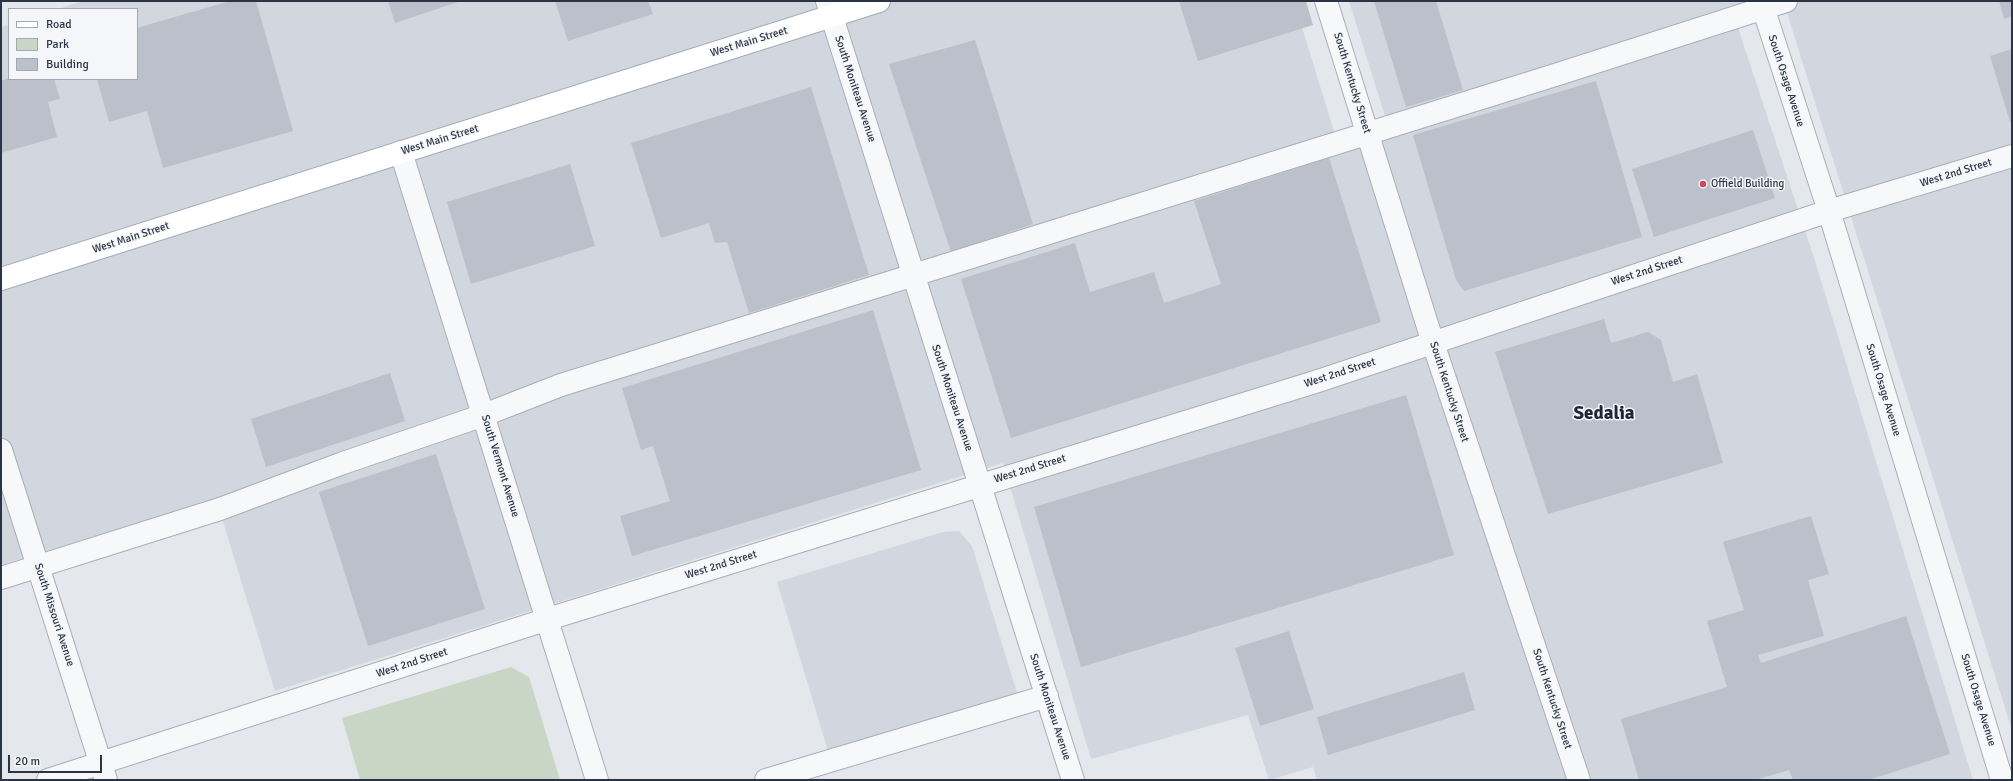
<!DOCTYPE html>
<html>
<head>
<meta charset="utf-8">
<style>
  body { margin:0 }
  #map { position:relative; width:2013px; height:781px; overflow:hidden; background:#e4e7ec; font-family:Signika,sans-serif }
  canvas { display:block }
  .frame { position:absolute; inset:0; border:2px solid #2b3445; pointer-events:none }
  .legend { position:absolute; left:8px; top:8px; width:130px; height:72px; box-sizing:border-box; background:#f4f6f9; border:1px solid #a4a8b1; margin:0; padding:5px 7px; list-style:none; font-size:12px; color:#2b3445 }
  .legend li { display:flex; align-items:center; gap:8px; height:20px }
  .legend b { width:20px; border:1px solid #a4a8b1 }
  .scale { position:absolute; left:8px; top:755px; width:94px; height:18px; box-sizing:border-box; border:2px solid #2b3445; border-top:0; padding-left:5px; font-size:12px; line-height:14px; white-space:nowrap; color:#2b3445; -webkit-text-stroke:3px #f4f6f9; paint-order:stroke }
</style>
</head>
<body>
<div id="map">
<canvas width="2013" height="781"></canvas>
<div class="frame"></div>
<ul class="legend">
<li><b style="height:5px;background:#fff"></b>Road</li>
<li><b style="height:11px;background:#c9d6c5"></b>Park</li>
<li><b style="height:11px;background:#bbc0ca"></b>Building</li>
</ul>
<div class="scale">20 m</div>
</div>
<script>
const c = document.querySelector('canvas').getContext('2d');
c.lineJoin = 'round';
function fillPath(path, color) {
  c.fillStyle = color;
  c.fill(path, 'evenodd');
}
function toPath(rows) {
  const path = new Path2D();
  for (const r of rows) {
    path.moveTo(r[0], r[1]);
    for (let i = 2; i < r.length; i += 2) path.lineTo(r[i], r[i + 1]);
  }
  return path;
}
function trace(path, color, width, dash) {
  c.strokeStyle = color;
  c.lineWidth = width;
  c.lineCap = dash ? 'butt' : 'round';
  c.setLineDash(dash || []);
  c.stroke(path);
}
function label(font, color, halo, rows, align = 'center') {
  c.font = font + ' Signika,sans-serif';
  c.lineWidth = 3;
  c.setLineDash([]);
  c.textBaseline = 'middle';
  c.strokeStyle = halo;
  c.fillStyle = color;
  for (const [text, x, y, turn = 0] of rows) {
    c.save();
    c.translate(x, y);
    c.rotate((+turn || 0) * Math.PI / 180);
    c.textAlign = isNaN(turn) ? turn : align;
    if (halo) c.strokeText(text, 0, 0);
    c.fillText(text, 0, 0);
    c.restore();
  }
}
const built = toPath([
  [83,1,1294,1,1340,151,1391,135,1349,1,2012,1,2012,730,1787,13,1738,28,1815,261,1973,780,1317,780,1313,767,1269,780,1248,715,1091,759,1003,463,275,691,216,499,1,565,1,27,9,25,9,79,137,79,137,9,58,9],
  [959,531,972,546,1017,693,828,751,777,582,943,532]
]);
const green = toPath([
  [511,667,529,677,560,780,360,780,342,718]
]);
const building = toPath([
  [230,1,256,1,293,131,163,168,147,111,109,122,97,79,137,79,137,28],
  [388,1,461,1,395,23],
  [555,1,648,1,653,14,568,41],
  [1179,1,1306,1,1313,25,1198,61],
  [1374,1,1436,1,1463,90,1406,107],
  [1999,1,2012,1,2012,16,2004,19],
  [975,40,1033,224,951,252,889,64],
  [2012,49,2012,122,2010,122,1990,56],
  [9,78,54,79,60,99,48,102,57,137,1,153,1,81],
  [1596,81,1642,237,1464,291,1456,280,1413,135],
  [811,87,869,275,749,313,727,242,715,243,709,223,661,238,631,143],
  [1753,130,1775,198,1654,237,1632,169],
  [1329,158,1381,322,1011,438,961,279,1075,243,1090,292,1154,272,1164,303,1221,284,1194,201],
  [570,164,595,246,471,284,447,202],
  [873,310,921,470,632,556,620,516,670,501,653,446,641,450,622,388],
  [1604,319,1611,343,1648,332,1661,340,1673,382,1697,374,1723,463,1548,514,1495,352],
  [390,373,405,421,266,467,251,419],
  [1406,395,1454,555,1081,667,1034,507],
  [436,454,485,609,368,646,319,492],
  [1811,516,1829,574,1808,580,1824,636,1758,655,1761,663,1906,616,1950,754,1868,780,1793,780,1789,770,1755,780,1639,780,1621,719,1727,687,1707,621,1744,610,1723,542],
  [1289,631,1314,709,1260,726,1235,648],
  [1464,672,1475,710,1328,755,1317,717]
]);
const minor = toPath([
  [827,1,1073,780],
  [1326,1,1433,343,1579,780],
  [1761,1,1829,211,2002,780],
  [401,152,597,780],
  [1,450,106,780],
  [1,578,220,509,343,463,484,415,561,385,1552,76,1786,1],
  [48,780,548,619,1315,382,1829,211,2012,156],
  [766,780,1047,696]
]);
const major = toPath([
  [1,279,879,1]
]);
const markers = [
  [1703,184,4,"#d1495b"]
];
const streetNames = [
  ["West Main Street",749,42,-17],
  ["South Osage Avenue",1786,81,72],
  ["South Kentucky Street",1352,83,73],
  ["South Moniteau Avenue",855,89,72],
  ["West Main Street",440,140,-17],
  ["West 2nd Street",1956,173,-17],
  ["West Main Street",131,238,-18],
  ["West 2nd Street",1647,271,-18],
  ["West 2nd Street",1340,373,-18],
  ["South Osage Avenue",1883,390,73],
  ["South Kentucky Street",1449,392,72],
  ["South Moniteau Avenue",952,398,72],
  ["South Vermont Avenue",500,466,73],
  ["West 2nd Street",1030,469,-17],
  ["West 2nd Street",721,565,-17],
  ["South Missouri Avenue",54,615,72],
  ["West 2nd Street",412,663,-18],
  ["South Kentucky Street",1552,699,72],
  ["South Osage Avenue",1978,700,73],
  ["South Moniteau Avenue",1050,707,72]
];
const poiNames = [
  ["Offield Building",1711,184]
];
const townNames = [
  ["Sedalia",1604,414]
];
fillPath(built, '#d2d6de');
fillPath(green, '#c9d6c5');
fillPath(building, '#bbc0ca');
trace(minor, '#a9aeb7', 24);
trace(major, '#a3abb8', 24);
trace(minor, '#f7f8fa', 22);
trace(major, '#fff', 22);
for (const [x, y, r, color] of markers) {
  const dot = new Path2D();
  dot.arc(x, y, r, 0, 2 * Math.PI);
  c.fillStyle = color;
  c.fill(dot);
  trace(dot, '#f4f6f9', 1.5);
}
label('11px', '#2b3445', '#f4f6f9', streetNames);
label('11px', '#2b3445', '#f4f6f9', poiNames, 'left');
label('bold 19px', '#1d2536', '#f4f6f9', townNames);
</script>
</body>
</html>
